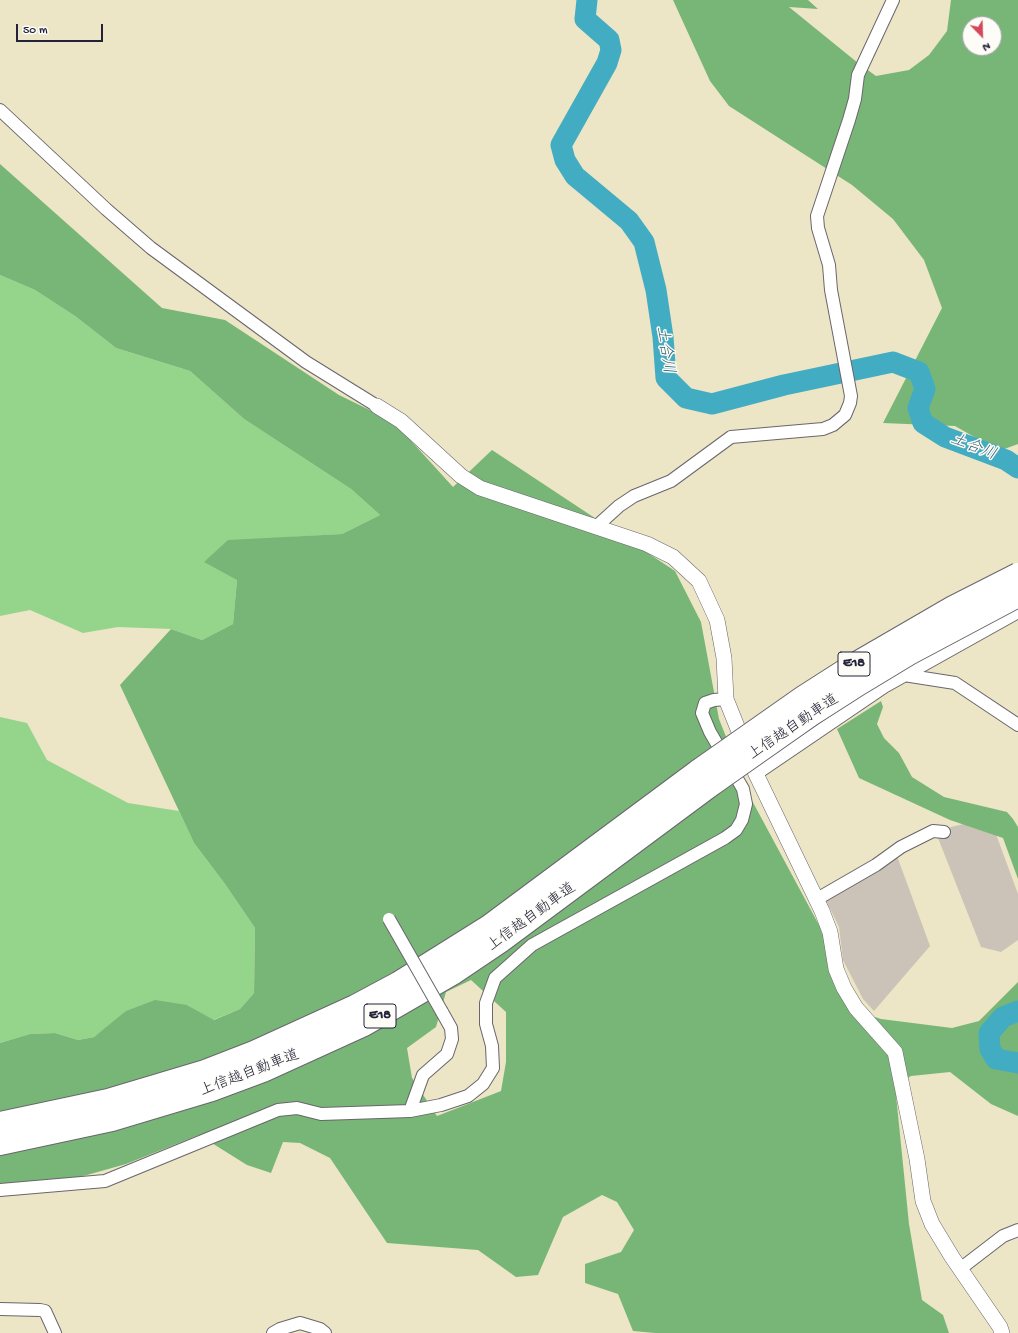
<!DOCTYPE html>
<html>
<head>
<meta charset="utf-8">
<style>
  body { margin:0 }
  #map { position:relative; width:1018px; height:1333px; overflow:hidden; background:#ece5c6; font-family:"Gochi Hand",sans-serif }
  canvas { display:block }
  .north { position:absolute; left:962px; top:16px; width:40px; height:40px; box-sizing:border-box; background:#fdfcf7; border:1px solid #a5a5ac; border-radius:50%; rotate:157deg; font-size:11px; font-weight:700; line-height:16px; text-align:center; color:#22223b }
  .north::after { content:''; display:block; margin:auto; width:14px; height:18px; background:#d1495b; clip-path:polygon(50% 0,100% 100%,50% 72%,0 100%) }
  .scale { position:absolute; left:16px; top:24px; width:87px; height:18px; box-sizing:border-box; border:2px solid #22223b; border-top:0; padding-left:5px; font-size:12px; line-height:14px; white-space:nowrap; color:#22223b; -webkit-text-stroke:3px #fdfcf7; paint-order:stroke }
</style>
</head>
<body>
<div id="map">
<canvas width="1018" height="1333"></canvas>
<div class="north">N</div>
<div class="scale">50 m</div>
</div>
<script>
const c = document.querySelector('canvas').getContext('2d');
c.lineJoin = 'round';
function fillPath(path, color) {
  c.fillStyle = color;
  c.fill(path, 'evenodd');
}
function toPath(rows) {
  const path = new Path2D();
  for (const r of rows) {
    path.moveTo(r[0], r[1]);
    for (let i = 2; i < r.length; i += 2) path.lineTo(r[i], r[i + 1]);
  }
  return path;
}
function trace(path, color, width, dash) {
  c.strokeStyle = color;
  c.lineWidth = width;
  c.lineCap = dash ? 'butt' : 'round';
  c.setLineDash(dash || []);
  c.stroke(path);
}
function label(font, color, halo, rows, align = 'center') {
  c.font = font + ' "Gochi Hand","Klee One",sans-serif';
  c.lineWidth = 3;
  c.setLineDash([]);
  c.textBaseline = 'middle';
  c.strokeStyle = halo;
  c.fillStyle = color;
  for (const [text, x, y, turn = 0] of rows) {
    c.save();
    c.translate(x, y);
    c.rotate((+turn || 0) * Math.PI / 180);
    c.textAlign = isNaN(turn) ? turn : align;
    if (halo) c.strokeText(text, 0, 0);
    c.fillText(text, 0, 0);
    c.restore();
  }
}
const industrial = toPath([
  [990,818,1018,894,1018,940,1001,952,981,947,938,838,951,827],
  [897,856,930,946,874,1011,863,999,843,960,839,927,826,900]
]);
const green = toPath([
  [0,275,35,290,75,316,116,348,190,371,244,419,351,489,380,515,342,534,291,537,237,580,233,624,202,640,171,629,118,627,83,633,30,610,0,616],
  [0,717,27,723,47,760,128,803,179,811,194,843,225,884,255,928,254,993,240,1009,213,1020,187,1005,105,1029,94,1037,78,1040,55,1033,30,1034,0,1043]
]);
const forest = toPath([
  [673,0,808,0,818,9,789,7,858,63,876,76,909,70,929,55,947,31,951,0,1018,0,1018,444,999,451,955,426,883,423,942,308,924,260,893,219,852,185,729,106,710,81],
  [970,24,994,24,994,48,970,48],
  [0,164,162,308,225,320,339,395,394,422,453,487,492,450,675,571,701,622,719,719,749,795,820,927,848,1008,881,1019,952,1028,979,1021,1018,982,1018,1116,991,1104,950,1072,911,1076,895,1085,909,1224,922,1300,943,1315,949,1333,655,1333,633,1331,618,1294,585,1283,585,1264,621,1252,634,1230,617,1202,602,1195,563,1217,538,1275,516,1277,478,1250,387,1243,330,1158,300,1143,283,1142,271,1173,247,1165,199,1135,126,1164,87,1175,0,1195,0,1043,30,1034,55,1033,78,1040,94,1037,126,1011,155,1000,187,1005,214,1020,240,1009,254,993,255,928,225,884,194,843,120,685,171,629,202,640,233,624,237,580,204,562,228,540,342,534,380,515,351,489,244,419,190,371,116,348,75,316,35,290,0,275],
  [471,980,506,1012,506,1062,501,1091,437,1116,412,1078,407,1048,436,1027,446,992],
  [881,701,883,707,877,724,884,738,899,753,912,777,944,797,1007,812,1013,819,1018,827,1018,879,1003,838,950,820,859,778,837,729]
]);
const river = toPath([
  [587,0,585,19,609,40,611,50,607,63,561,145,565,160,575,176,629,221,644,242,656,290,663,337,666,378,686,398,712,404,784,385,893,362,919,372,925,389,918,408,923,423,945,437,1006,460,1018,468],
  [1018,1011,1003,1017,989,1033,990,1049,996,1059,1018,1063]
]);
const minor = toPath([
  [0,110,106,209,151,248,306,362,377,406],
  [597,526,619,506,634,496,671,481,731,437,823,429,833,425,845,415,850,403,851,396,831,290,829,265,818,228,817,216,849,120,855,99,858,75,893,0],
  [904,675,955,683,1018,725],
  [756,774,884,687,1018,612],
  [817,899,876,865,901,847,933,831,944,832],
  [410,1111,423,1075,447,1054,452,1039,451,1028,442,1012],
  [0,1190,105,1181,278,1110,297,1108,321,1114,410,1111,441,1105,468,1096,483,1084,493,1068,492,1046,486,1024,486,1003,495,978,532,945,725,838,736,830,742,820,746,804,743,789,710,732,702,713,705,703,714,700,726,699],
  [960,1269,1003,1236,1018,1230],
  [0,1309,40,1310,45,1311,55,1333],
  [273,1333,280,1329,300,1323,320,1329,325,1333]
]);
const tertiary = toPath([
  [377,406,401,421,461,476,480,488,647,544,673,557,699,581,717,620,724,658,726,699,756,774,822,911,830,932,836,969,844,988,856,1008,895,1052,917,1159,923,1201,932,1224,952,1257,1000,1327,1002,1333]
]);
const motorway = toPath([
  [0,1123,108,1100,205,1071,254,1052,355,1006,398,983,489,926,699,770],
  [0,1144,112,1120,212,1090,263,1071,364,1025,454,973,500,942,710,786]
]);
const minorBridge = toPath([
  [389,919,442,1012]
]);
const motorwayBridge = toPath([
  [699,770,803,697,853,665,953,607,1018,574],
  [710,786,811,715,861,683,909,654,1018,596]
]);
const shields = [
  [854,664,32],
  [380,1016,32]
];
const shieldNames = [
  ["E18",854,664],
  ["E18",380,1016]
];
const streetNames = [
  ["上信越自動車道",794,728,-34],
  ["上信越自動車道",532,918,-36],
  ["上信越自動車道",250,1074,-21]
];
const waterNames = [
  ["土合川",664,350,81],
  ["土合川",973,448,21]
];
fillPath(industrial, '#cbc2b8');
fillPath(green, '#95d58b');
fillPath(forest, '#78b677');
trace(river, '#42acc2', 21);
trace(minor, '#69666c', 14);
trace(tertiary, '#69666c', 16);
trace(motorway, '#69666c', 24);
trace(minor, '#fff', 12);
trace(tertiary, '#fff', 15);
trace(motorway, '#fff', 22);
trace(minorBridge, '#69666c', 14, []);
trace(motorwayBridge, '#69666c', 24, []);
trace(minorBridge, '#fff', 12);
trace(motorwayBridge, '#fff', 22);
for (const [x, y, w] of shields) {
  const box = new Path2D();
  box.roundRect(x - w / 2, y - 12, w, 24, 3);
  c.fillStyle = '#fdfcf7';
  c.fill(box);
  trace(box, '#22223b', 1);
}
label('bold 14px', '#22223b', null, shieldNames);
label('15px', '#22223b', '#fdfcf7', streetNames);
label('italic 16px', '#306078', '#fdfcf7', waterNames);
</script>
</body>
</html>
